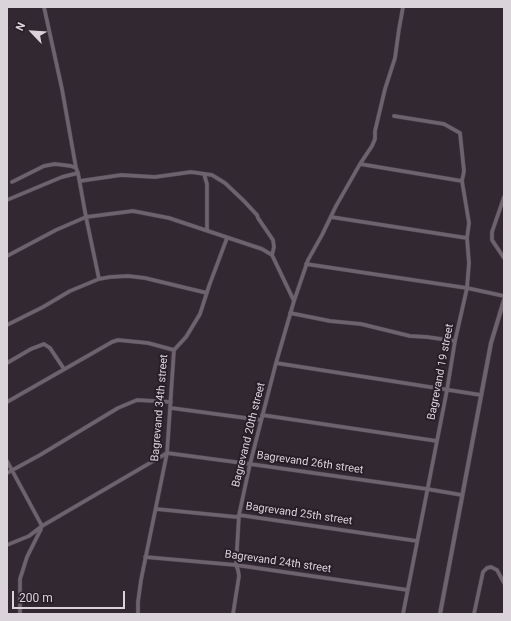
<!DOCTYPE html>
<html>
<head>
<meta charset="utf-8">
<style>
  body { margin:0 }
  #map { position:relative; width:511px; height:621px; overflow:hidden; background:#322832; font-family:Roboto,sans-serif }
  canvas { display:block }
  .frame { position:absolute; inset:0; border:8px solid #dad3da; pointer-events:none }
  .north { position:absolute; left:12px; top:12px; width:40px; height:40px; -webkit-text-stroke:3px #281e28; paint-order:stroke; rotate:295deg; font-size:11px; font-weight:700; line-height:16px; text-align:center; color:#dad3da }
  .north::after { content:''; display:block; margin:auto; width:14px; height:18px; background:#dad3da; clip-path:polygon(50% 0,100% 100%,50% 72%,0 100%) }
  .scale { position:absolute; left:12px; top:591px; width:113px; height:18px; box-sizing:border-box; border:2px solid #dad3da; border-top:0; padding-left:5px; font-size:12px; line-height:14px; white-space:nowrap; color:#dad3da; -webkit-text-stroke:3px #281e28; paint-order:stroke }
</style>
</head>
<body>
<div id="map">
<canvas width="511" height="621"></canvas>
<div class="frame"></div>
<div class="north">N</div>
<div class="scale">200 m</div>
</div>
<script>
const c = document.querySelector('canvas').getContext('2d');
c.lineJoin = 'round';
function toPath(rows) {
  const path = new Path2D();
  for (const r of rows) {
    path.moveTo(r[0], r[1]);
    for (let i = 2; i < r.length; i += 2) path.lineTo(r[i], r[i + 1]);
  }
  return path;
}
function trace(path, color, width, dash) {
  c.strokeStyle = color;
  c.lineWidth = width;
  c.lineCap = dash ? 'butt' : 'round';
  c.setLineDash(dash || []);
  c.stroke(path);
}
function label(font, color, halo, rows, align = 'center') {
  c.font = font + ' Roboto,sans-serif';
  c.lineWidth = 4;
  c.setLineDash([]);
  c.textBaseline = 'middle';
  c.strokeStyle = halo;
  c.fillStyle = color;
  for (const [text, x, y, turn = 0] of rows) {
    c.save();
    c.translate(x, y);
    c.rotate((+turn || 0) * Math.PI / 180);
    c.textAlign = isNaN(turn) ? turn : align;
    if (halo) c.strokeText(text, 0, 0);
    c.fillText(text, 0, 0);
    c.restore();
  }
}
const minor = toPath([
  [44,7,62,89,76,168],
  [394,116,444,124,460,133,464,171,462,181,469,223,467,238,469,263,467,288,455,341,447,390,403,614],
  [360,164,462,181],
  [204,174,207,184,207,230],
  [80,181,121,175,155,177,191,172,212,175,225,183,244,201,257,215,258,218,273,240,274,247,272,255],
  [12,182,44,166,55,164,71,166,76,168,78,173,86,217,133,211,169,218,262,249,272,255,294,301],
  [504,197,492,232,492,240,504,258],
  [7,200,62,177,78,173],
  [331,217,467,238],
  [7,256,56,230,86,217,99,279],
  [306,264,467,288,504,296],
  [290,313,330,321,361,324,410,336,427,337,455,341],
  [7,325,43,307,70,291,99,279,110,277,128,276,145,278,207,293],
  [7,363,31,349,44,344,50,348,64,369],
  [276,363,481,395],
  [7,402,112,342,118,340,148,343,174,350],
  [171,408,261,420],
  [262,415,437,441],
  [7,461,42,526],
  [7,473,40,455,118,408,137,400,171,402],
  [156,509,237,517,239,515,417,541],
  [7,545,29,536,42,526,167,453,250,464,427,489,462,495],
  [145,557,236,565,408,590],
  [20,614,20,579,27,557,41,529],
  [138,614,138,602,141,580,167,453,174,350,186,337,200,314,209,286,227,238],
  [233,614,239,576,238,570,236,565,239,515,250,464,276,363,294,301,308,260,322,235,336,206,360,164,372,146,375,139,375,131,385,89,395,58,399,29,403,7],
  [474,614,483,572,487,568,491,567,497,570,504,583]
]);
const tertiary = toPath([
  [440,614,491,343,504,300]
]);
const streetNames = [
  ["Bagrevand 19 street",441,372,-79],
  ["Bagrevand 34th street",160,408,-85],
  ["Bagrevand 20th street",249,435,-76],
  ["Bagrevand 26th street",310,463,8],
  ["Bagrevand 25th street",299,514,8],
  ["Bagrevand 24th street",278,562,8]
];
trace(minor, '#4b434c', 4.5);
trace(tertiary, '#4b434c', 5);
trace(minor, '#6e626e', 3.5);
trace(tertiary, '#6e626e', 4);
label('11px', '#dad3da', '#281e28', streetNames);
</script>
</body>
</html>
